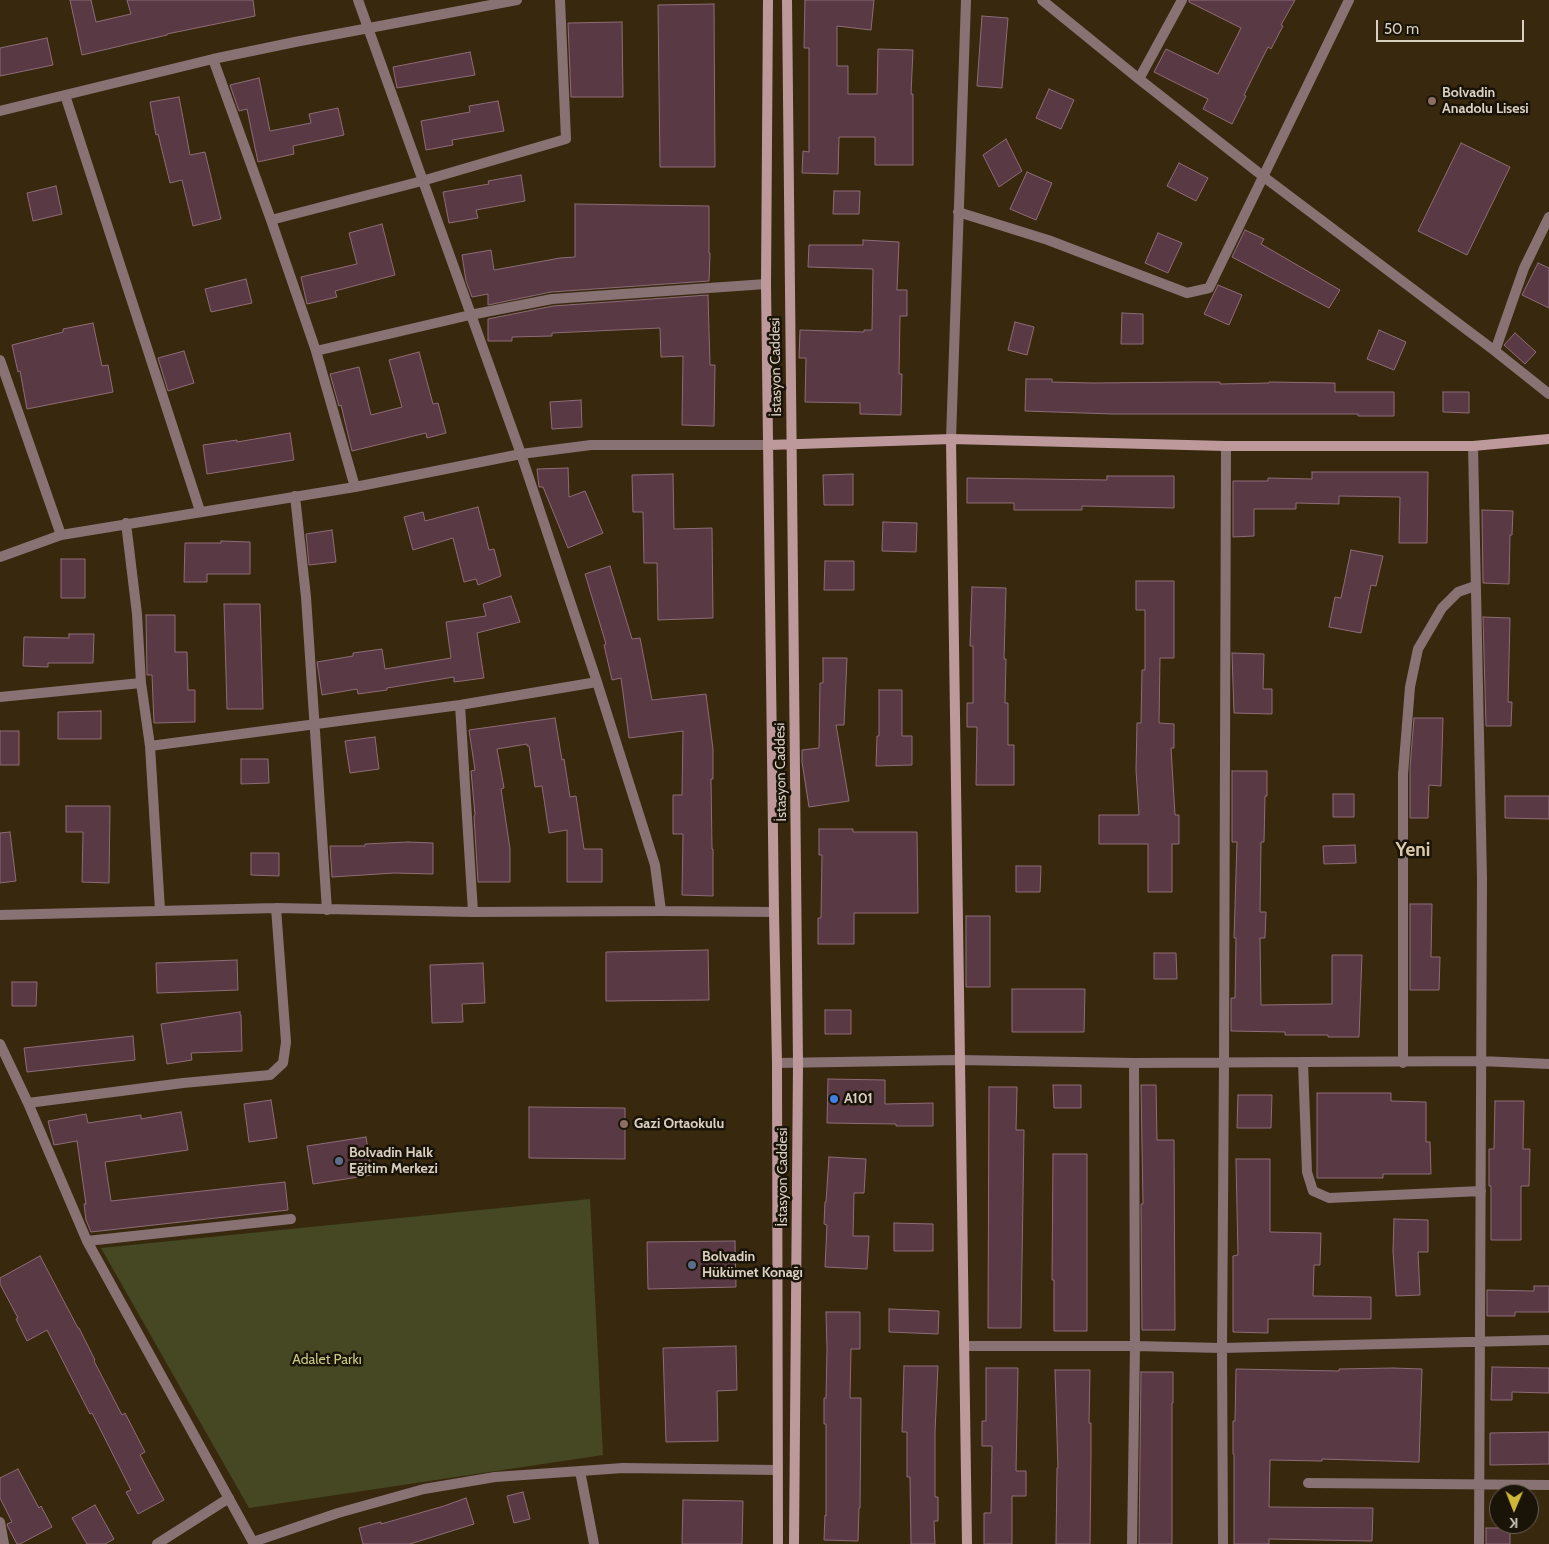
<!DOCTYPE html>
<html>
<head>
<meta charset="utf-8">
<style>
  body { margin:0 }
  #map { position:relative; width:1549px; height:1544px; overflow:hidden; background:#38290e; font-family:Cabin,sans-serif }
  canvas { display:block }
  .north { position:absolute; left:1489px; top:1484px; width:50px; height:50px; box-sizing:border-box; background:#1a1308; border:1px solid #675f52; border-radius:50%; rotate:181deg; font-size:14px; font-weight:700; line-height:20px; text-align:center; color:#dad0c1 }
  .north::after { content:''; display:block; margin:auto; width:18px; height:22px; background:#ceb837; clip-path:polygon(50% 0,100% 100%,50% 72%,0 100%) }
  .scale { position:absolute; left:1376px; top:20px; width:148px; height:22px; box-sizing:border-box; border:2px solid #dad0c1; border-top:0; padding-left:6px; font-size:15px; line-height:18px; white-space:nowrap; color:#dad0c1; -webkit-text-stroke:4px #1a1308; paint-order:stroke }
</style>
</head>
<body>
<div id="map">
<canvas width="1549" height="1544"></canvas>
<div class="north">K</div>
<div class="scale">50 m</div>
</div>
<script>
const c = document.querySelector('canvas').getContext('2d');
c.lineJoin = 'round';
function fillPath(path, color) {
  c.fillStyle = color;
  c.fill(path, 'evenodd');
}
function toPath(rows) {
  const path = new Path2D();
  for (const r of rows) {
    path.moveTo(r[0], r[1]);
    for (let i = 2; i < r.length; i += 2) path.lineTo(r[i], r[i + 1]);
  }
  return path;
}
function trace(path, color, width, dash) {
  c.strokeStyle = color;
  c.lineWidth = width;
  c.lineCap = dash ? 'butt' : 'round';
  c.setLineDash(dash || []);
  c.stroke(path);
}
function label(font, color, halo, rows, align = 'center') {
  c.font = font + ' Cabin,sans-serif';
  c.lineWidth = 5;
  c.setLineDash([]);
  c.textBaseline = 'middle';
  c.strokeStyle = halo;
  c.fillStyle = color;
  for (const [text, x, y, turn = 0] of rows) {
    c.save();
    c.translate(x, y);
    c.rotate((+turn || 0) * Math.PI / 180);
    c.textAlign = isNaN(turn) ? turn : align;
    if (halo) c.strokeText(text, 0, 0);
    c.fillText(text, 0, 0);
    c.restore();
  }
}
const green = toPath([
  [590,1199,603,1455,249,1508,101,1248]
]);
const building = toPath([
  [70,0,91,0,96,22,131,14,127,0,253,0,255,16,167,34,167,35,82,55,70,0],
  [805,0,874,0,871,30,837,26,837,66,848,66,848,94,877,94,878,49,913,50,911,94,913,94,913,165,875,165,875,137,839,137,838,174,802,173,803,151,809,152,809,48,804,48,805,0],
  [1189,0,1295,0,1281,25,1283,26,1271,49,1268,47,1244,95,1246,96,1232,124,1203,109,1208,99,1154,72,1166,49,1218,74,1241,28,1189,2,1189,0],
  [714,4,715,167,660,167,658,5,714,4],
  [982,16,1008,18,1002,88,977,86,982,16],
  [622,22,623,97,571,97,568,23,622,22],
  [47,38,53,65,0,76,0,48,47,38],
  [470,52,475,75,397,88,393,67,470,52],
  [259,78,270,131,311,123,309,114,338,108,344,135,293,146,294,154,258,162,247,109,239,111,230,85,259,78],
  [1049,89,1074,100,1061,129,1036,118,1049,89],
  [179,97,190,155,205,152,221,219,193,226,182,180,170,183,158,134,156,135,150,102,179,97],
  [498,101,504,131,452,140,453,145,426,150,421,121,470,112,469,106,498,101],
  [1006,139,1022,171,999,187,983,155,1006,139],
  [1461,143,1510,167,1467,255,1418,231,1461,143],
  [1179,163,1208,178,1196,201,1167,186,1179,163],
  [1027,172,1052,183,1036,220,1010,209,1027,172],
  [521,175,525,201,476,210,478,218,449,223,443,192,489,184,488,181,521,175],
  [56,186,62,214,33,221,27,193,56,186],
  [834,191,860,191,859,214,833,214,834,191],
  [575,204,709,206,709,253,710,253,709,281,551,292,488,305,488,294,472,297,466,281,462,255,491,250,494,270,560,258,575,257,575,204],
  [382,224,395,275,335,291,337,297,307,304,301,277,357,264,349,233,382,224],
  [1245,230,1264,239,1261,244,1340,290,1329,308,1232,257,1245,230],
  [1158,233,1182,243,1168,273,1145,263,1158,233],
  [863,240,899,242,897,290,907,290,907,316,900,316,899,374,902,374,901,415,860,414,860,403,805,402,806,358,799,358,800,330,864,332,864,330,872,330,873,269,808,267,809,245,863,245,863,240],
  [1538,263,1549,268,1549,308,1522,295,1538,263],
  [246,279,252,303,211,312,205,289,246,279],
  [1218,285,1242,295,1229,325,1204,314,1218,285],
  [708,295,710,365,715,365,714,426,682,425,683,356,661,357,660,328,552,333,552,336,512,337,512,341,488,341,488,319,553,306,708,295],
  [1122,313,1143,314,1143,344,1121,344,1122,313],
  [1015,322,1034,327,1027,355,1008,350,1015,322],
  [93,323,102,366,108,365,113,392,27,409,20,371,18,372,12,345,63,332,63,329,93,323],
  [1379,330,1406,342,1394,370,1367,359,1379,330],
  [1515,333,1536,352,1525,364,1504,345,1515,333],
  [184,351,194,383,168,391,158,358,184,351],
  [419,352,433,404,438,403,446,433,427,438,426,433,352,451,341,405,339,406,330,374,359,367,371,415,402,407,389,360,419,352],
  [1026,379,1052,379,1052,382,1093,383,1194,382,1220,382,1220,384,1269,383,1269,382,1335,383,1335,392,1394,392,1394,416,1358,416,1358,414,1113,414,1025,411,1026,379],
  [1443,392,1469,392,1469,413,1443,412,1443,392],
  [581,400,582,427,552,429,550,402,581,400],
  [290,433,294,460,207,474,203,445,237,440,237,442,290,433],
  [568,468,569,497,585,491,603,533,568,548,543,487,539,487,537,469,568,468],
  [1312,472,1428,472,1427,543,1399,543,1400,497,1339,496,1339,504,1296,503,1296,509,1254,509,1254,536,1233,537,1233,481,1268,481,1268,478,1312,479,1312,472],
  [673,474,674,529,712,528,713,618,658,620,657,563,644,563,643,512,633,512,632,475,673,474],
  [853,474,853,505,824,505,823,475,853,474],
  [1107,476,1174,476,1174,508,1082,506,1082,510,1014,510,1014,503,967,503,967,478,1107,480,1107,476],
  [478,507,489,550,494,549,501,576,478,585,476,579,464,582,453,538,413,550,404,517,423,512,425,521,478,507],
  [1482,510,1513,511,1512,535,1510,535,1509,584,1483,583,1482,510],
  [883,522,917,523,916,552,882,551,883,522],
  [332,530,336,562,309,565,306,534,332,530],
  [221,541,250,542,250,574,207,574,207,582,184,582,185,543,221,543,221,541],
  [1351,550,1383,556,1376,586,1371,585,1361,633,1329,627,1335,597,1341,598,1351,550],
  [61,559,85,559,85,598,61,598,61,559],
  [825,561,854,561,854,590,824,590,825,561],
  [610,566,632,639,640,638,652,700,706,694,713,749,713,779,711,779,712,849,713,849,713,896,682,895,683,834,673,834,673,795,682,795,683,731,629,738,621,678,612,680,604,645,606,644,585,574,610,566],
  [1136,581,1174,581,1174,658,1160,658,1159,723,1174,724,1174,748,1171,748,1175,815,1179,815,1179,844,1172,844,1172,892,1148,892,1148,844,1099,844,1099,815,1139,815,1136,770,1137,723,1141,723,1142,670,1145,670,1145,610,1136,610,1136,581],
  [972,587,1006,588,1004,659,1006,659,1005,703,1008,703,1008,745,1014,745,1014,785,976,785,977,727,967,727,967,703,973,703,973,646,970,646,972,587],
  [511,596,520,622,477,633,484,678,454,682,454,677,387,688,387,690,358,694,357,689,322,695,317,662,353,656,353,653,382,649,385,669,451,658,446,622,486,616,483,604,511,596],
  [224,604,260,604,263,709,227,709,224,604],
  [146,615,175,615,175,652,187,652,188,690,195,690,195,722,154,723,152,675,147,675,146,615],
  [1483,617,1510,618,1508,702,1512,702,1511,726,1486,726,1483,617],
  [69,634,94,634,93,663,48,663,48,667,23,666,24,637,69,638,69,634],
  [1232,653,1264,654,1263,689,1272,689,1272,714,1234,713,1232,653],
  [823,658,847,658,844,725,836,725,849,801,809,807,802,762,802,750,819,748,820,683,823,683,823,658],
  [879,690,902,690,902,736,912,736,912,765,876,766,877,736,879,736,879,690],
  [101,711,101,739,58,739,58,712,101,711],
  [555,718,562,760,564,759,570,797,576,796,584,849,602,849,602,882,567,882,567,830,549,833,542,786,535,787,529,746,527,746,527,744,497,749,504,788,501,789,510,849,510,882,478,882,474,816,475,815,471,771,475,770,469,730,555,718],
  [1414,718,1443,718,1441,786,1429,785,1428,818,1410,818,1410,767,1414,718],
  [0,731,19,731,19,765,0,765,0,731],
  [375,737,379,769,350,773,345,741,375,737],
  [241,759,268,759,269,783,241,784,241,759],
  [1232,771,1267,771,1267,796,1265,796,1264,842,1261,842,1260,912,1266,912,1265,938,1260,938,1261,1005,1332,1004,1332,955,1362,955,1359,1037,1328,1037,1328,1035,1285,1035,1285,1032,1231,1031,1231,998,1235,998,1236,938,1234,938,1237,842,1232,842,1232,771],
  [1333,794,1354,794,1354,817,1333,817,1333,794],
  [1505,796,1549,796,1549,819,1505,818,1505,796],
  [66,806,110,806,109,883,82,882,83,832,66,832,66,806],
  [819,829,853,829,853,832,917,832,918,913,854,913,854,944,818,944,818,918,821,918,822,855,819,855,819,829],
  [10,832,16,881,0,883,0,833,10,832],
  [408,842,433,843,433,874,394,873,332,877,330,846,365,846,365,844,408,842],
  [1355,845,1356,863,1324,864,1323,846,1355,845],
  [251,853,279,853,279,876,251,875,251,853],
  [1016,866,1041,866,1040,892,1016,892,1016,866],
  [1410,904,1432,904,1431,957,1440,957,1439,990,1410,990,1410,904],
  [966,916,990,916,990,987,966,987,966,916],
  [708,950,709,1000,606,1001,606,952,708,950],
  [1154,953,1176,953,1177,979,1154,979,1154,953],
  [237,960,238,990,157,993,156,963,237,960],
  [483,963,485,1003,462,1004,463,1022,432,1023,430,965,483,963],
  [12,982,37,982,36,1006,12,1006,12,982],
  [1012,989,1085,989,1084,1032,1012,1032,1012,989],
  [825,1010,851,1010,851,1034,825,1034,825,1010],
  [240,1012,240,1015,241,1015,242,1051,191,1053,192,1060,167,1064,161,1024,240,1012],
  [133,1036,135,1060,27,1072,24,1048,133,1036],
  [828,1079,885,1080,885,1104,933,1103,933,1126,896,1126,896,1124,827,1123,828,1079],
  [1053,1085,1081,1085,1081,1108,1054,1108,1053,1085],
  [1141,1085,1156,1085,1157,1140,1174,1140,1175,1330,1142,1330,1141,1204,1143,1204,1141,1085],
  [989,1087,1017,1087,1016,1130,1024,1130,1021,1328,988,1328,989,1087],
  [1317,1093,1391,1093,1391,1101,1426,1102,1426,1142,1430,1142,1431,1174,1383,1174,1383,1178,1317,1178,1317,1093],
  [1238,1095,1272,1095,1271,1128,1237,1128,1238,1095],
  [271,1100,277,1138,249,1142,244,1104,271,1100],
  [1495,1101,1524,1101,1523,1149,1530,1149,1529,1186,1521,1186,1521,1240,1491,1240,1491,1186,1489,1186,1489,1149,1494,1149,1495,1101],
  [529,1107,625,1108,625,1159,529,1158,529,1107],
  [181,1112,188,1150,105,1162,111,1201,285,1182,288,1210,91,1232,86,1220,84,1204,86,1204,77,1141,54,1145,48,1121,86,1114,88,1123,141,1115,141,1119,181,1112],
  [366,1137,372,1175,313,1184,307,1146,366,1137],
  [1053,1154,1087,1154,1087,1331,1054,1331,1054,1280,1052,1280,1053,1154],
  [829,1157,866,1159,864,1193,854,1193,853,1236,869,1236,867,1269,825,1267,827,1225,824,1224,825,1202,826,1202,829,1157],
  [1236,1159,1270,1159,1270,1232,1321,1233,1320,1265,1314,1265,1313,1296,1371,1297,1371,1319,1268,1319,1268,1333,1233,1332,1233,1256,1238,1255,1236,1159],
  [1394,1219,1428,1220,1428,1252,1418,1252,1420,1295,1396,1296,1393,1251,1394,1219],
  [894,1223,933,1224,933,1251,894,1251,894,1223],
  [735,1241,736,1287,648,1289,647,1242,735,1241],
  [40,1256,78,1328,79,1328,95,1360,94,1361,122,1415,125,1413,145,1452,140,1455,164,1500,138,1514,126,1492,131,1490,92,1413,90,1414,47,1330,27,1341,16,1319,18,1318,0,1284,0,1278,40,1256],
  [1534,1286,1549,1286,1549,1312,1515,1312,1515,1316,1487,1316,1487,1290,1534,1291,1534,1286],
  [889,1309,939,1311,938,1334,889,1332,889,1309],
  [826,1312,860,1312,860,1349,851,1349,850,1398,861,1398,860,1508,859,1508,858,1541,824,1540,825,1515,826,1516,826,1424,824,1424,824,1398,826,1398,827,1349,826,1312],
  [736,1346,737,1390,717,1391,718,1441,666,1442,663,1348,736,1346],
  [904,1366,938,1366,935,1432,935,1497,938,1497,938,1521,934,1521,935,1544,911,1544,910,1477,907,1477,907,1432,902,1432,904,1366],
  [1492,1367,1549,1368,1549,1393,1512,1392,1512,1400,1491,1400,1492,1367],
  [986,1368,1018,1368,1016,1471,1026,1471,1026,1496,1012,1496,1012,1544,984,1544,984,1513,991,1513,992,1446,982,1446,982,1421,986,1421,986,1368],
  [1393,1368,1422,1369,1419,1462,1322,1459,1322,1461,1270,1460,1269,1507,1373,1508,1372,1541,1269,1539,1269,1544,1234,1544,1234,1454,1233,1454,1233,1421,1235,1421,1236,1369,1339,1371,1339,1369,1393,1368],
  [1055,1370,1090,1370,1089,1423,1091,1423,1091,1453,1090,1544,1056,1544,1057,1468,1058,1468,1055,1370],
  [1141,1372,1173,1372,1173,1403,1172,1403,1172,1544,1139,1544,1141,1372],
  [1549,1432,1549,1464,1490,1465,1490,1433,1549,1432],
  [18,1469,39,1508,41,1506,52,1527,20,1544,17,1544,8,1527,7,1524,12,1522,0,1498,0,1478,18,1469],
  [523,1492,530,1519,514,1523,507,1496,523,1492],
  [466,1498,474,1524,410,1544,363,1544,359,1528,381,1522,381,1524,444,1506,466,1498],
  [683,1500,743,1501,742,1544,682,1544,683,1500],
  [95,1505,114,1539,105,1544,87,1544,72,1518,95,1505],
  [1486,1528,1510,1528,1510,1544,1486,1544,1486,1528]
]);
const street = toPath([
  [358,0,521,454,597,682,655,865,661,911],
  [1042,0,1139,79,1264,177,1495,351,1549,394],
  [213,59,271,220,316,351,355,487],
  [1139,79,1182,0],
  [65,95,200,511],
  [0,111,213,59,295,42,517,0],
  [958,212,1048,240,1187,293,1209,288,1349,0],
  [271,220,422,181,566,139,560,0],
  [316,351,470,315,552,299,766,284],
  [1495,351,1524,268,1549,217],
  [0,360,61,535],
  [951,439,966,0],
  [1473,446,1482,879,1479,1544],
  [295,496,306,597,327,910],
  [126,523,137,614,141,683,150,746,160,910],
  [0,557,61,535,355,487,521,454,591,445,769,445],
  [0,697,141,683],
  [460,705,473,912],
  [150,746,460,705,597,682],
  [0,915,276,908,473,912,661,911,774,912],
  [0,1044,28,1103,87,1241,254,1544],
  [1303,1062,1307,1172,1313,1191,1329,1198,1481,1191],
  [777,1063,959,1060,1134,1063,1480,1061,1549,1064],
  [1403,1063,1403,774,1410,687,1418,649,1442,608,1458,592,1475,586],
  [28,1103,183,1083,270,1075,283,1063,286,1042,276,908],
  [87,1241,291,1219],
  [964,1346,1135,1346,1222,1348,1549,1340],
  [580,1471,594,1544],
  [1308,1483,1549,1485],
  [0,1522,4,1544],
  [253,1542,338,1513,424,1489,495,1477,623,1468,777,1470],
  [157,1544,229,1498],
  [1132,1544,1135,1346,1134,1063],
  [1223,1544,1222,1348,1224,1062,1226,446]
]);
const secondary = toPath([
  [768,0,766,284,774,912,777,1063,778,1544],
  [787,0,798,1063,794,1544],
  [951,439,967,1544],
  [769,445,951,439,1226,446,1473,446,1549,439]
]);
const markers = [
  [1432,101,5,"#8d6e63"],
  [834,1099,5,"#3f7fe0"],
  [624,1124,5,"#8d6e63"],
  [339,1161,5,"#5c6f8a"],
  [692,1265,5,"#5c6f8a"]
];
const poiNames = [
  ["Bolvadin",1442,93],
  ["Anadolu Lisesi",1442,109],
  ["A101",844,1099],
  ["Gazi Ortaokulu",634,1124],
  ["Bolvadin Halk",349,1153],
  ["Eğitim Merkezi",349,1169],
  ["Bolvadin",702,1257],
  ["Hükümet Konağı",702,1273]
];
const streetNames = [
  ["İstasyon Caddesi",776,367,-91],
  ["İstasyon Caddesi",781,772,-91],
  ["İstasyon Caddesi",783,1177,-90]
];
const parkNames = [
  ["Adalet Parkı",327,1360]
];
const districtNames = [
  ["Yeni",1413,850]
];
fillPath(green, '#454822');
fillPath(building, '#583944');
trace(building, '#8e6c77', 1);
trace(street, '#887274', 10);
trace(secondary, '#bd999c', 10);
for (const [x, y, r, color] of markers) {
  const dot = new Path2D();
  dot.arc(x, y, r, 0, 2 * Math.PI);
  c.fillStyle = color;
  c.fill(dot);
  trace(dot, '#1a1308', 2);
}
label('bold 14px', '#dad0c1', '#1a1308', poiNames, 'left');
label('14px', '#dad0c1', '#1a1308', streetNames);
label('14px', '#c7cc85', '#1a1308', parkNames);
label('bold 19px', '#dcc9aa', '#1a1308', districtNames);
</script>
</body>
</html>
